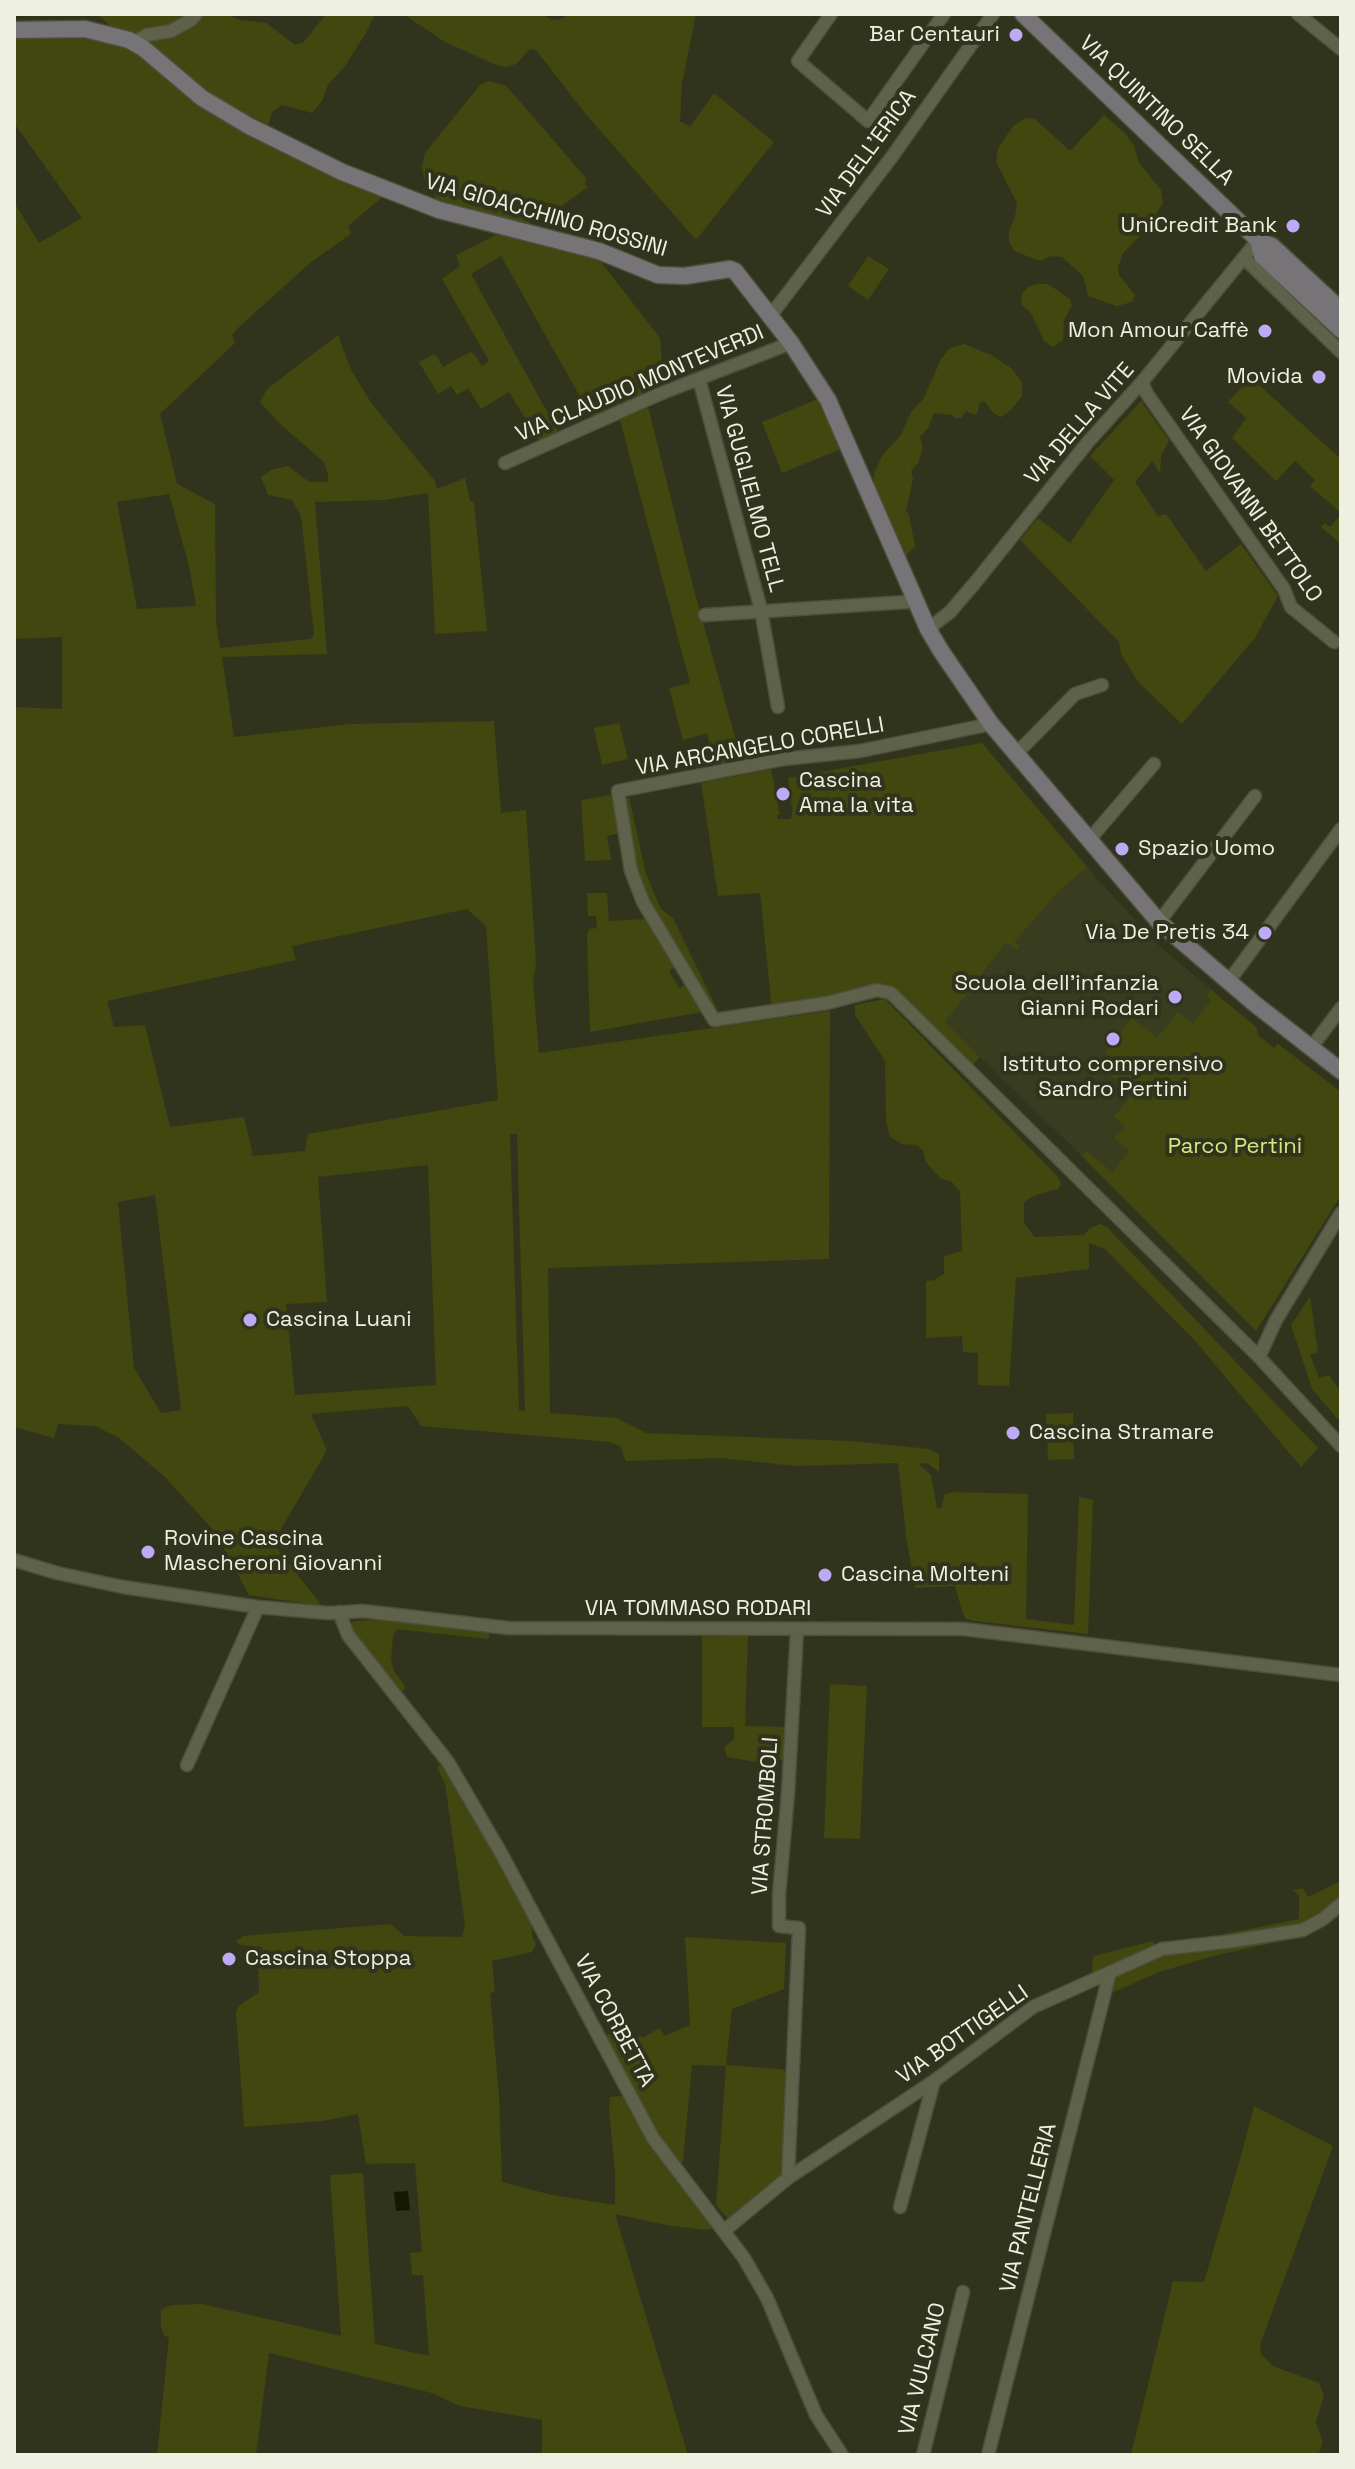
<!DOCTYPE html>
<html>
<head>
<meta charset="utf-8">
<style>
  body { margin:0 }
  #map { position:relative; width:1355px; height:2469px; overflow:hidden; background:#31341d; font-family:"Space Grotesk",sans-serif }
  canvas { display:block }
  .frame { position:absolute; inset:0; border:16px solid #eef0e2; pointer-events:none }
</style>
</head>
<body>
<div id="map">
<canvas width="1355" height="2469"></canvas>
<div class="frame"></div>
</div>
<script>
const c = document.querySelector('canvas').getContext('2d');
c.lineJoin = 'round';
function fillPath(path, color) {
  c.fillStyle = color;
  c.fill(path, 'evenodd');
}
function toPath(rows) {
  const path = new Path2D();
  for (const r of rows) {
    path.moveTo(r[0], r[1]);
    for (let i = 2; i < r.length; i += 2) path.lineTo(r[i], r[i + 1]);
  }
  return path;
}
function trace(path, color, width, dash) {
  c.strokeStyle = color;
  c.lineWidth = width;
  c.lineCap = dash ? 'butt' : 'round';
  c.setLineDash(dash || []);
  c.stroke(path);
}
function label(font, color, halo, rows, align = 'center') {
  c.font = font + ' "Space Grotesk",sans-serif';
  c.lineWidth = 8;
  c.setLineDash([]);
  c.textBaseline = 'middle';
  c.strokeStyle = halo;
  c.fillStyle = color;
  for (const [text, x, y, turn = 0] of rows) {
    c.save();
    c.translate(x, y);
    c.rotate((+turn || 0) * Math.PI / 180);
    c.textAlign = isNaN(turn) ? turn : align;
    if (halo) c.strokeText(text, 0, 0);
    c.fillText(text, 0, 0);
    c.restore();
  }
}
const built = toPath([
  [982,743,1092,873,1158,945,1256,1027,1258,1035,1274,1048,1278,1044,1341,1092,1341,1195,1256,1331,1082,1156,945,1023,791,809,788,778]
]);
const green = toPath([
  [97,14,226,14,240,20,266,23,295,45,304,42,326,14,375,14,366,33,345,66,328,85,322,101,312,113,282,105,272,112,264,142,323,171,381,194,381,198,348,226,351,234,311,262,239,327,232,335,235,343,160,414,177,484,215,504,216,621,220,648,311,639,314,634,301,516,292,500,268,495,261,477,271,470,288,466,309,482,328,482,328,475,324,462,279,423,260,402,267,389,338,335,351,370,372,404,435,481,437,489,465,478,470,501,474,503,487,631,435,634,428,493,383,500,315,502,327,654,222,657,234,737,350,724,494,721,501,813,526,810,536,964,533,981,539,1053,830,1011,829,1259,548,1268,550,1413,617,1418,646,1433,850,1441,929,1449,939,1454,939,1472,927,1463,919,1464,931,1475,937,1509,941,1508,945,1494,954,1492,1028,1494,1026,1619,1074,1625,1079,1497,1093,1500,1088,1634,974,1621,966,1619,962,1611,955,1586,915,1588,906,1536,898,1463,795,1466,721,1458,626,1461,620,1446,610,1442,421,1426,408,1406,311,1414,327,1450,273,1543,322,1606,249,1595,215,1532,165,1477,119,1438,95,1426,58,1424,54,1438,14,1427,14,707,62,709,62,637,14,639,14,202,39,243,82,218,14,123,14,36,106,28,109,25],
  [169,494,189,566,196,606,137,609,117,502],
  [467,909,486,926,498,1100,308,1134,305,1151,253,1156,244,1117,170,1127,145,1025,114,1027,107,1001,296,960,292,946],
  [510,1134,517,1134,525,1411,519,1410],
  [428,1165,436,1385,295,1395,286,1304,327,1302,318,1177],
  [155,1195,181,1410,161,1413,134,1368,118,1202],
  [403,14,540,14,553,20,561,19,571,14,696,14,682,83,680,121,690,127,714,93,774,142,696,240,584,112,536,50,530,49,516,64,507,67,496,65,445,42],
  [489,81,506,86,516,97,586,178,585,185,588,187,555,211,512,230,439,210,433,190,424,179,422,166,425,153,480,85],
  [1104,115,1126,134,1134,146,1139,163,1161,190,1163,203,1145,231,1123,253,1118,268,1119,275,1135,295,1132,302,1117,306,1088,296,1083,276,1062,257,1051,256,1040,261,1014,251,1009,242,1009,231,1015,217,1017,203,996,162,998,148,1014,125,1026,118,1035,119,1070,151],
  [502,232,597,257,660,338,664,389,593,420,501,256,471,274,560,435,541,444,509,392,481,409,468,388,457,395,451,386,438,394,419,362,435,354,443,367,470,352,474,354,482,366,489,361,442,279,460,266,456,255],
  [868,256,889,269,868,300,848,286],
  [1036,284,1048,284,1070,299,1072,306,1064,320,1063,340,1053,347,1044,341,1031,313,1021,304,1022,294,1028,287],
  [964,344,991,355,1011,368,1022,382,1022,396,1011,410,1001,417,994,414,984,401,980,403,977,414,974,415,966,411,961,418,956,418,952,415,934,413,928,428,920,437,923,448,918,463,911,471,913,479,906,511,909,515,915,546,904,558,874,484,874,473,882,456,901,435,911,412,924,398,941,359,950,348],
  [1251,378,1341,459,1341,513,1310,486,1315,480,1295,461,1276,481,1232,438,1246,418,1228,402],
  [818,399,841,449,782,473,762,422],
  [1141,401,1169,440,1161,456,1160,473,1152,461,1135,482,1158,516,1166,514,1206,571,1241,544,1278,596,1255,638,1182,724,1138,682,1121,654,1119,642,1020,540,1038,518,1070,543,1114,480,1090,456],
  [648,407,691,579,741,759,716,767,707,733,683,740,669,688,690,683,620,420],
  [1341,514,1341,544,1321,527,1325,523,1330,527],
  [619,723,628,759,602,765,594,728],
  [982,743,1087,867,1058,892,1029,925,1014,942,1020,947,1016,950,1006,942,945,1022,980,1057,973,1064,911,1003,900,996,876,990,772,1010,760,893,718,896,701,783,771,769,780,815,777,815,777,819,791,819,793,808,788,778],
  [611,795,621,833,607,836,611,860,585,861,581,800],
  [629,797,646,874,661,909,673,918,720,1015,714,1013,640,888,624,802],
  [587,893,607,893,609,921,647,919,675,967,669,971,679,988,685,985,702,1012,590,1032,587,935,589,929,597,928,596,916,588,916],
  [1211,990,1256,1027,1258,1035,1274,1048,1278,1044,1341,1092,1341,1195,1256,1331,1082,1156,1086,1151,1112,1172,1129,1151,1114,1138,1125,1126,1114,1117,1133,1093,1109,1074,1118,1062,1105,1052,1132,1018,1157,1038,1178,1012,1193,1024,1211,1000,1206,996],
  [885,999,1058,1177,1061,1184,1058,1189,1036,1195,1024,1202,1024,1223,1035,1237,1084,1235,1090,1228,1100,1224,1107,1227,1318,1448,1301,1467,1196,1342,1105,1249,1089,1243,1089,1269,1016,1278,1009,1386,978,1385,978,1353,963,1352,962,1336,926,1338,926,1281,934,1280,944,1274,944,1256,962,1251,960,1192,952,1182,940,1178,926,1162,923,1150,916,1145,902,1144,890,1137,886,1121,885,1061,855,1015,855,1005],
  [1310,1297,1318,1352,1310,1355,1319,1378,1329,1375,1341,1392,1341,1423,1312,1389,1291,1325],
  [1073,1413,1074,1459,1048,1460,1046,1414],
  [375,1620,487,1631,490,1636,488,1639,397,1629,393,1636,391,1660,394,1671,405,1686,403,1692,354,1636,350,1625,354,1621],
  [702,1636,748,1636,745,1726,789,1727,786,1759,756,1762,727,1757,724,1747,734,1739,734,1727,702,1727],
  [830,1684,867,1686,860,1839,824,1838],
  [439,1765,442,1766,485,1836,532,1921,532,1935,536,1944,532,1952,492,1961,495,1992,490,1993,499,2096,502,2182,552,2195,615,2205,615,2171,609,2111,610,2097,620,2096,627,2098,673,2174,715,2228,705,2230,666,2225,615,2214,688,2455,542,2455,542,2420,460,2406,432,2393,269,2353,256,2455,157,2455,169,2338,164,2335,161,2326,161,2310,171,2305,202,2304,341,2336,330,2175,363,2173,375,2344,429,2356,423,2275,412,2275,410,2253,422,2252,415,2163,366,2164,358,2114,322,2121,244,2127,236,2012,240,2005,259,1992,258,1955,263,1947,239,1945,236,1941,243,1936,265,1934,391,1924,404,1936,462,1937,465,1925,445,1783,437,1768],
  [1341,1881,1341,1900,1302,1927,1223,1939,1224,1934,1299,1919,1299,1896,1293,1890,1303,1888,1308,1897],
  [1303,1930,1301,1937,1217,1955,1159,1972,1114,1992,1108,1985,1111,1973,1163,1950],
  [685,1937,786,1943,784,1989,732,2009,726,2065,782,2069,787,2073,783,2176,729,2220,716,2205,726,2066,692,2065,683,2161,679,2165,653,2125,606,2036,612,2031,621,2034,644,2037,660,2028,664,2036,690,2025],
  [1153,1941,1156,1950,1098,1976,1092,1972,1093,1956],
  [1254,2106,1333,2146,1260,2345,1261,2354,1273,2366,1319,2383,1324,2395,1316,2422,1323,2443,1318,2455,1131,2455,1173,2281,1204,2282,1241,2156]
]);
const water = toPath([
  [408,2191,410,2210,396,2211,394,2192]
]);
const street = toPath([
  [831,14,798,61,868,121,944,14],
  [1298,14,1341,49],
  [135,42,147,35,171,31,191,20,196,14],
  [1244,258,1341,352],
  [771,315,891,158,993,14],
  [699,379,761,610,778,707],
  [1142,382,1147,394,1284,589,1291,607,1334,642],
  [505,463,662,393,791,343],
  [705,615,907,602,914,599],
  [928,629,950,612,974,584,1088,442,1142,382,1258,240],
  [991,724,860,751,784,759,618,791,631,871,643,902,714,1020,827,1003,877,990,891,993,1259,1357,1341,1446],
  [1016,754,1075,694,1102,685],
  [1089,840,1154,764],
  [1159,922,1255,796],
  [1229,981,1341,829],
  [1311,1048,1341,1008],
  [1259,1357,1276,1320,1341,1213],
  [14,1560,57,1573,123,1587,258,1607,328,1613,363,1611,508,1628,964,1629,1341,1675],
  [339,1612,348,1635,448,1762,501,1853,653,2138,744,2258,767,2298,816,2415,842,2455],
  [187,1765,258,1607],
  [788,2178,799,1928,779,1926,779,1895,788,1793,797,1630],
  [900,2207,934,2081],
  [725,2230,788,2178,934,2081,1033,2007,1162,1949,1233,1941,1303,1930,1323,1919,1341,1904],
  [923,2455,963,2292],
  [988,2455,1110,1972]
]);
const secondary = toPath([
  [1023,14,1258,240,1272,246,1341,310],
  [14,30,85,29,129,40,143,48,202,98,249,126,342,172,439,210,599,251,658,275,685,276,730,269,735,271,791,343,828,400,928,629,941,651,991,724,1159,922,1255,1004,1341,1071],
  [1258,240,1262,256,1341,330]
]);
const markers = [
  [1016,35,8,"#bea9f5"],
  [1293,226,8,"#bea9f5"],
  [1265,331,8,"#bea9f5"],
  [1319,377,8,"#bea9f5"],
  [783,794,8,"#bea9f5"],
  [1122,849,8,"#bea9f5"],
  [1265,933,8,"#bea9f5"],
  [1175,997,8,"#bea9f5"],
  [1113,1039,8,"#bea9f5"],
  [250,1320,8,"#bea9f5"],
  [1013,1433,8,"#bea9f5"],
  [148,1552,8,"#bea9f5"],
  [825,1575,8,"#bea9f5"],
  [229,1959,8,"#bea9f5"]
];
const poiNames = [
  ["Bar Centauri",1000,35,"right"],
  ["UniCredit Bank",1277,226,"right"],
  ["Mon Amour Caffè",1249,331,"right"],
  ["Movida",1303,377,"right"],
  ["Cascina",799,781],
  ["Ama la vita",799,806],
  ["Spazio Uomo",1138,849],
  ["Via De Pretis 34",1249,933,"right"],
  ["Scuola dell’infanzia",1159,984,"right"],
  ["Gianni Rodari",1159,1009,"right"],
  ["Istituto comprensivo",1113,1065,"center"],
  ["Sandro Pertini",1113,1090,"center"],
  ["Cascina Luani",266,1320],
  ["Cascina Stramare",1029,1433],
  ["Rovine Cascina",164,1539],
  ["Mascheroni Giovanni",164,1564],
  ["Cascina Molteni",841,1575],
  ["Cascina Stoppa",245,1959]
];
const streetNames = [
  ["VIA QUINTINO SELLA",1156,111,44],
  ["VIA DELL'ERICA",867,154,-54],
  ["VIA GIOACCHINO ROSSINI",546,216,16],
  ["VIA CLAUDIO MONTEVERDI",640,384,-23],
  ["VIA DELLA VITE",1080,424,-49],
  ["VIA GUGLIELMO TELL",749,489,75],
  ["VIA GIOVANNI BETTOLO",1250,505,55],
  ["VIA ARCANGELO CORELLI",760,747,-10],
  ["VIA TOMMASO RODARI",698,1609],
  ["VIA STROMBOLI",766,1816,-86],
  ["VIA CORBETTA",614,2021,62],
  ["VIA BOTTIGELLI",963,2035,-35],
  ["VIA PANTELLERIA",1029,2208,-76],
  ["VIA VULCANO",923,2369,-76]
];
const parkNames = [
  ["Parco Pertini",1235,1147]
];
fillPath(built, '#393d1f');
fillPath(green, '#41470f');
fillPath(water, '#151802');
trace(street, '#4c4f3b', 15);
trace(secondary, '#4c4f3b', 19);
trace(street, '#5e624a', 12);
trace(secondary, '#777478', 16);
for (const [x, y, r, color] of markers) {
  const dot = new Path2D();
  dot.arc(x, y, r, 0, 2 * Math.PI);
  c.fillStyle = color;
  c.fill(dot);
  trace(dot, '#31341d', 3);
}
label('22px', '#eef0e2', '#31341d', poiNames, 'left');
label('22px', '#eef0e2', '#31341d', streetNames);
label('22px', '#d9e77c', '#31341d', parkNames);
</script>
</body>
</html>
